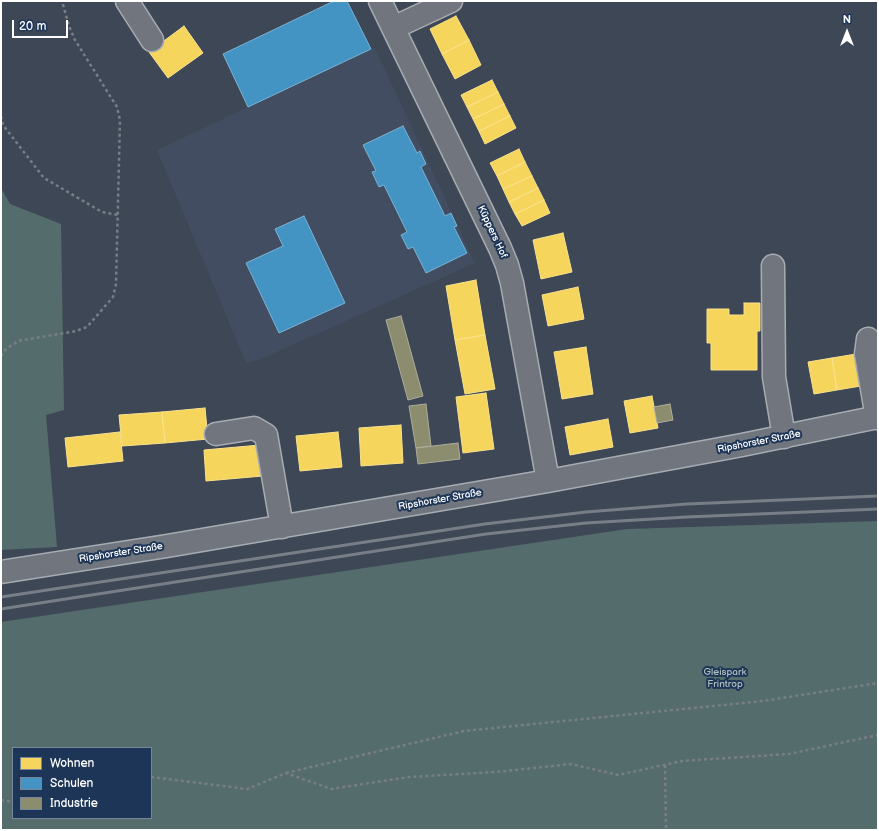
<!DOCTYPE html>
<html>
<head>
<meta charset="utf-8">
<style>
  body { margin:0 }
  #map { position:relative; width:879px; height:831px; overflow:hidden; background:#3e4755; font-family:"Balsamiq Sans",sans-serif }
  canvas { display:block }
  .frame { position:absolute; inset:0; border:2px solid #fff; pointer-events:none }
  .legend { position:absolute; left:12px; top:747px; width:140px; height:72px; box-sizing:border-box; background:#1d3557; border:1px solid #77869a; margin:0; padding:5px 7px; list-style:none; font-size:12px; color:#fff }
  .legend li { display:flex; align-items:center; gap:8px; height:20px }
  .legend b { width:20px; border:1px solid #77869a }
  .north { position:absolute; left:827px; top:12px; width:40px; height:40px; -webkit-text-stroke:3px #1d3557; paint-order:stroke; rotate:0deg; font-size:11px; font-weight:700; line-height:16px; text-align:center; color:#fff }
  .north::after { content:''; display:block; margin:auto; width:14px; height:18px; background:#fff; clip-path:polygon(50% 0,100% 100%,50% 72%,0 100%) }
  .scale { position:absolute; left:12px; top:20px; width:56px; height:18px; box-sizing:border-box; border:2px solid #fff; border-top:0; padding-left:5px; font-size:12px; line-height:14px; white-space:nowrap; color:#fff; -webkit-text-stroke:3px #1d3557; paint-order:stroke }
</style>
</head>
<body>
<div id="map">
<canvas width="879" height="831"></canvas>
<div class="frame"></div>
<ul class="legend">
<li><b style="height:11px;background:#f6d55c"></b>Wohnen</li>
<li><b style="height:11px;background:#4393c3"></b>Schulen</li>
<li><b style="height:11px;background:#8c8c6e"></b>Industrie</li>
</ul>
<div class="north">N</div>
<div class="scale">20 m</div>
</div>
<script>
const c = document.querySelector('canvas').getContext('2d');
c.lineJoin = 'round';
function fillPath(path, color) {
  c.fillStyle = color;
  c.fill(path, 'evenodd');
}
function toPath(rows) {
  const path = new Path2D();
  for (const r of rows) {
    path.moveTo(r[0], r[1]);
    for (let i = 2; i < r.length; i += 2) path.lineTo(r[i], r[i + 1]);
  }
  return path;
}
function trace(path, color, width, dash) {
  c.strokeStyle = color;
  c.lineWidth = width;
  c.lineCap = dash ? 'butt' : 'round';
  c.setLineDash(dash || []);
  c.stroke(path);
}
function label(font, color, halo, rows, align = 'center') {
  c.font = font + ' "Balsamiq Sans",sans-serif';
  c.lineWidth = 4;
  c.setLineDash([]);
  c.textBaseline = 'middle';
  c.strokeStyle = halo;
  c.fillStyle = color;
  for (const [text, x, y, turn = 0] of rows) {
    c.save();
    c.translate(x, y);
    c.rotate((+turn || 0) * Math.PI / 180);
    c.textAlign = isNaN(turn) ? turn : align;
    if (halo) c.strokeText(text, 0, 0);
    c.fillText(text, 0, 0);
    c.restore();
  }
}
const built = toPath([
  [375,48,475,263,259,360,246,363,157,150,371,49]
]);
const green = toPath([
  [1,188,10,204,61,224,64,410,46,415,57,547,1,550],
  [878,521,878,830,1,830,1,622,627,529],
  [13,748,151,748,151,818,13,818]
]);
const homes = toPath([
  [456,16,469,40,442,54,430,29,456,16],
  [184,26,203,53,168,78,149,52,184,26],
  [469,40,481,65,455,79,442,54,469,40],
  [492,80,498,92,467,107,461,95,492,80],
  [498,92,504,104,473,119,467,107,498,92],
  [504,104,510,116,479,131,473,119,504,104],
  [510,116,516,128,485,144,479,131,510,116],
  [519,149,525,162,497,176,490,163,519,149],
  [525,162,532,176,503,189,497,176,525,162],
  [532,176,538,188,509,202,503,189,532,176],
  [538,188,544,200,515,214,509,202,538,188],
  [544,200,550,213,522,226,515,214,544,200],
  [563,233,572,272,541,279,533,240,563,233],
  [476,280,485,335,455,340,446,286,476,280],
  [578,287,584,319,548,326,542,295,578,287],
  [744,303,760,303,760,331,757,331,757,370,711,370,711,343,707,343,707,309,729,309,729,315,744,315,744,303],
  [485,335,495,389,465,394,455,340,485,335],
  [586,347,593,394,562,399,554,352,586,347],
  [856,354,861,386,837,390,832,358,856,354],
  [832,358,837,390,814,394,808,362,832,358],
  [486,393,494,449,463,453,456,397,486,393],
  [652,396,658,428,630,433,624,401,652,396],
  [205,408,208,439,165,443,162,412,205,408],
  [162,412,165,443,122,446,119,415,162,412],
  [608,419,613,447,570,455,565,427,608,419],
  [401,425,403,463,361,466,359,428,401,425],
  [120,432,123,461,68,467,65,438,120,432],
  [338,432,342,467,300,471,296,436,338,432],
  [260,445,263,476,206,481,204,450,260,445]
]);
const schools = toPath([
  [334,1,347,1,371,49,248,107,223,54,334,1],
  [403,126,417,153,420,151,426,164,421,167,445,216,451,213,457,226,454,227,467,253,426,273,413,247,408,249,401,235,407,232,384,185,379,187,372,172,376,171,363,145,403,126],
  [304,216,345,303,279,333,246,263,283,246,275,229,304,216]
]);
const industry = toPath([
  [401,316,423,396,408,400,386,320,401,316],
  [426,404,431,446,416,448,409,406,426,404],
  [670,404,673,420,657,423,654,407,670,404],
  [458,443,460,459,418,464,416,448,458,443]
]);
const path = toPath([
  [1,116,3,125,44,178,102,212,118,215],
  [1,356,5,350,18,341,76,331,87,327,113,297,116,284,120,120,117,107,75,40,69,26,62,1],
  [665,765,666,830],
  [286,773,464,731,763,701,878,683],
  [151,777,247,789,286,773,331,789,409,777,496,772,571,764,618,775,682,761,789,754,878,735],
  [1,800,13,802]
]);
const minor = toPath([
  [127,1,152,40],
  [380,1,500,248,507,265,512,283,548,481],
  [393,28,451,1],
  [773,266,774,377,784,437],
  [868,339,866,354,877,418],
  [216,434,254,428,266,435,282,527],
  [1,572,167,546,548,481,742,445,878,417]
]);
const rail = toPath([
  [1,597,485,524,586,512,687,504,878,496],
  [1,609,486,534,586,523,687,517,878,509]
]);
const streetNames = [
  ["Küppers Hof",492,232,65],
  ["Ripshorster Straße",759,442,-11],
  ["Ripshorster Straße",440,500,-10],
  ["Ripshorster Straße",121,553,-9]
];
const parkNames = [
  ["Gleispark",725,672],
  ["Frintrop",725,684]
];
fillPath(built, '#434d62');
fillPath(green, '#546c6c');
fillPath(homes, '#f6d55c');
trace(homes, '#f9e28d', 1);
fillPath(schools, '#4393c3');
trace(schools, '#7bb3d5', 1);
fillPath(industry, '#8c8c6e');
trace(industry, '#aeae9a', 1);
trace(minor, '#a8acb2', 25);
trace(path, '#787e86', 2.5, [3, 3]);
trace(minor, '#70757e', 22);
trace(rail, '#787e86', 3);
label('10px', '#fff', '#1d3557', streetNames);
label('10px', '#b3c0bf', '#1d3557', parkNames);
</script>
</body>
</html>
